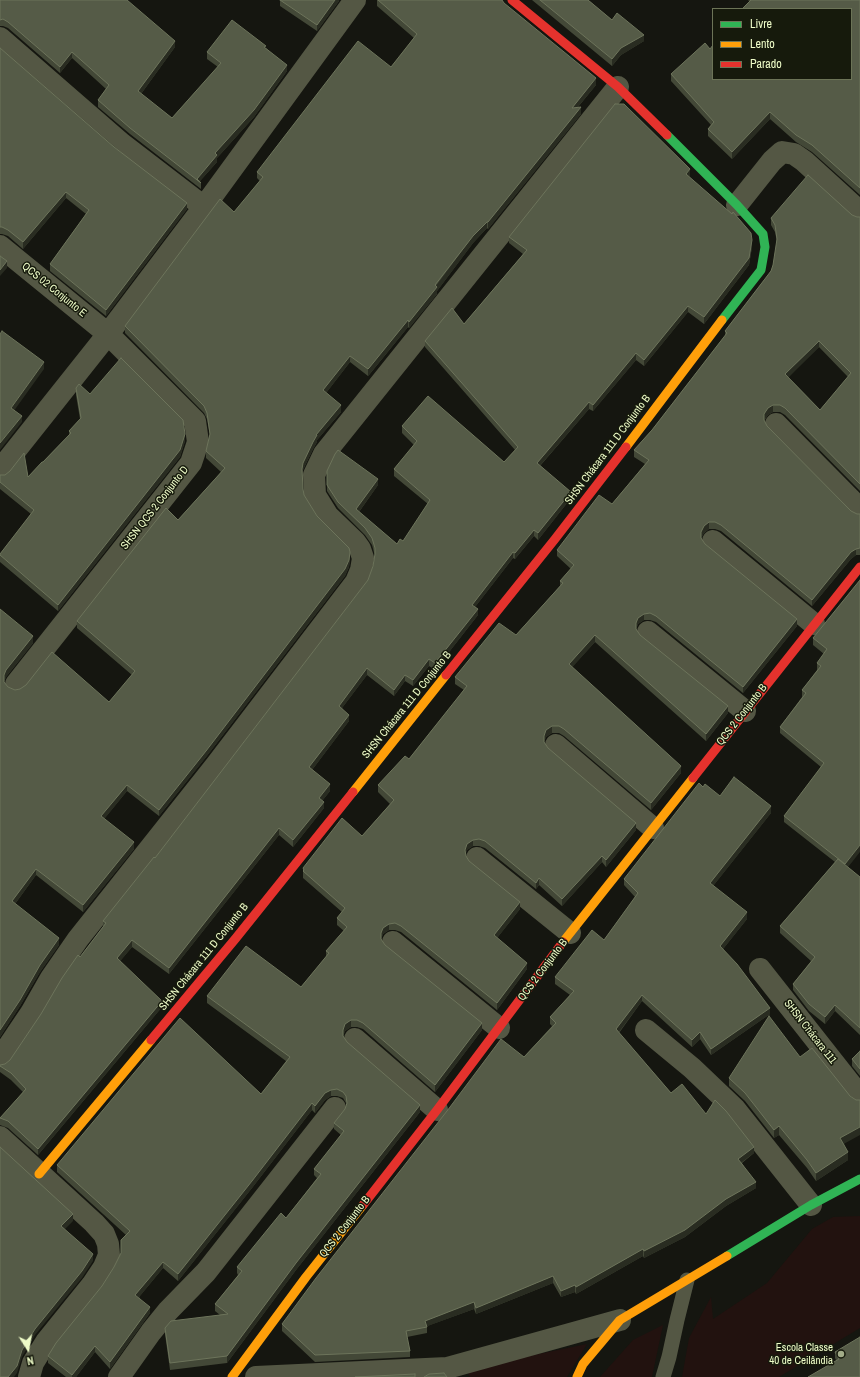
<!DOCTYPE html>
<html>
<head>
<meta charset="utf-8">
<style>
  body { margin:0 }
  #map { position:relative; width:860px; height:1377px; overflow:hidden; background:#151610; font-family:"Archivo Narrow",sans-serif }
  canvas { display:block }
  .legend { position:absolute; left:712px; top:8px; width:140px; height:72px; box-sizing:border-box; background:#161a0c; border:1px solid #6c7457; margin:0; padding:5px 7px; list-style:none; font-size:12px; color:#eefcc8 }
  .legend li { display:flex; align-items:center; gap:8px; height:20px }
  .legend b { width:20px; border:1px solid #6c7457 }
  .north { position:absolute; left:8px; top:1329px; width:40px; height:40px; -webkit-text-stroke:3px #161a0c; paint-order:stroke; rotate:169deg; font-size:11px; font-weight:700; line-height:16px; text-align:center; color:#eefcc8 }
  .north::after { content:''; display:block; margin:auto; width:14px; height:18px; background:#eefcc8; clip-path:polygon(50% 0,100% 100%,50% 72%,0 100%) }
</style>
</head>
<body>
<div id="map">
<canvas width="860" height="1377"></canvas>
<ul class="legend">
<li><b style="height:5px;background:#30b455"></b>Livre</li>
<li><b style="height:5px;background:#ff9f0a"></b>Lento</li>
<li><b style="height:5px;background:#e5322d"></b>Parado</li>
</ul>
<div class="north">N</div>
</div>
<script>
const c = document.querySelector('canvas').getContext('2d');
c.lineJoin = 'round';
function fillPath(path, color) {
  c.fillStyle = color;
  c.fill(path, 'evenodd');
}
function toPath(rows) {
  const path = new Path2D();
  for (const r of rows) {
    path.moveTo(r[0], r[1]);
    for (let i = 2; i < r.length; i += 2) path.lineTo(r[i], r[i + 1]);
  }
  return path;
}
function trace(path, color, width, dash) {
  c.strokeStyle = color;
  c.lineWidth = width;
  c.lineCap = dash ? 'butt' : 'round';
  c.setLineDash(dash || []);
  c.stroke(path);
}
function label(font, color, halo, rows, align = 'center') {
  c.font = font + ' "Archivo Narrow",sans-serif';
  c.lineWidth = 3;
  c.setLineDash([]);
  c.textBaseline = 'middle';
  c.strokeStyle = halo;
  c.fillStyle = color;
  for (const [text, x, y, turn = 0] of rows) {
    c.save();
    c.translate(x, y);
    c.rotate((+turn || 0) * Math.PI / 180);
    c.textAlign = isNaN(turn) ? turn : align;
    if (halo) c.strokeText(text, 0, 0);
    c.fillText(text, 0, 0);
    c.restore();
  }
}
const green = toPath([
  [860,1216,860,1328,779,1377,682,1377,689,1338,711,1297,713,1319,767,1283,812,1229,833,1217],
  [663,1325,652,1377,600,1377,633,1340],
  [587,1344,567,1377,470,1377,466,1369]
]);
const lane = toPath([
  [663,1377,669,1357,677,1320,687,1280]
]);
const street = toPath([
  [0,38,122,144,204,207],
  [737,205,772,161,782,152,794,154,804,161,860,212],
  [0,246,108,334,195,421,198,442,191,463,16,684],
  [776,424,860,509],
  [0,470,108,334,204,207,355,0],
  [713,541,814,624],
  [648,632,745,711],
  [556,745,653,828],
  [477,858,570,933],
  [393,942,499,1028],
  [760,969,860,1096],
  [646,1030,692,1068,735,1109,811,1205],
  [355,1039,437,1110],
  [0,1059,31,1013,51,978,78,939,216,765,356,582,361,570,363,558,360,549,355,542,328,516,315,495,314,475,324,454,618,87],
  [0,1137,94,1223,104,1234,108,1244,109,1255,104,1267,92,1285,46,1342,33,1363,29,1377],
  [119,1377,151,1332,168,1311,206,1272,335,1108],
  [256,1377,447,1368,620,1320]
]);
const fast = toPath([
  [667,135,737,205,763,234,765,247,761,270,722,320],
  [727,1256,811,1205,860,1179]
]);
const slow = toPath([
  [626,447,722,320],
  [353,792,446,675],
  [563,942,693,778],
  [39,1174,151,1040],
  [232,1377,306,1277,363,1205],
  [577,1377,583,1364,620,1320,727,1256]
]);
const jam = toPath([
  [512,0,618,87,667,135],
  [446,675,555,539,626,447],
  [693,778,860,567],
  [151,1040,236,938,353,792],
  [363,1205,437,1110,563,942]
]);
const wall = toPath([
  [0,0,175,47,141,94,172,118,218,67,207,59,207,52,266,48,287,71,254,117,217,158,217,162,200,181,201,183,201,189,130,134,98,107,98,100,106,89,72,58,60,73,8,28,3,26,0,26],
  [280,0,339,0,339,1,317,31,280,6],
  [377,0,502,0,504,3,596,85,578,107,581,114,488,229,487,228,473,243,437,291,437,294,409,328,408,327,369,375,368,376,350,362,326,393,341,412,317,440,317,442,313,449,303,470,302,474,303,489,304,495,317,516,350,559,349,567,345,576,206,757,159,816,127,791,104,819,134,849,83,912,36,875,15,904,59,945,40,972,20,1006,0,1037,0,609,33,643,6,677,4,682,8,687,15,690,109,702,132,675,77,628,77,621,178,520,221,472,206,458,206,451,210,436,207,419,204,413,125,333,125,326,234,212,260,181,257,178,257,172,391,67,414,38,377,6],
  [532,0,588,0,612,20,644,41,621,55,612,66],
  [748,0,860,0,860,195,812,152,796,142,770,119,732,159,708,136,708,129,711,125,671,81,671,74,713,79,750,2],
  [0,48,187,209,106,316,50,271,50,264,86,214,66,198,23,249,8,236,2,234,0,234],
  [690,176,689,177,752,247,749,265,704,324,688,312,644,366,636,360,593,411,589,409,540,466,571,498,538,540,534,536,515,559,513,558,475,607,478,615,435,670,429,666,413,686,405,681,394,696,367,675,342,708,349,721,312,770,330,791,322,801,324,808,293,847,279,835,169,974,132,947,120,961,162,1007,38,1155,8,1128,0,1125,0,1118,23,1092,11,1080,0,1072,0,1065,5,1064,10,1060,80,957,103,927,103,921,155,858,368,580,373,566,375,556,372,545,365,535,338,508,327,491,327,471,378,485,359,512,397,544,403,541,428,504,394,476,394,469,414,445,402,433,402,426,504,462,515,450,425,347,425,341,464,324,523,254,509,243,509,237],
  [852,215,857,217,860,217,860,491,785,415,780,412,773,412,768,415,764,421,767,426,851,511,857,514,860,514,860,555,856,555,851,559,812,606,721,531,715,529,709,529,704,533,701,538,705,544,797,626,743,693,656,622,650,620,644,620,638,624,636,629,640,635,728,713,706,741,595,642,572,667,681,773,651,810,564,736,559,733,552,733,546,737,544,742,548,748,636,830,606,867,602,862,562,906,539,885,536,889,485,848,479,846,473,846,467,850,465,855,466,856,469,861,520,909,497,938,527,969,497,1010,401,932,395,930,389,930,383,934,381,939,385,945,482,1030,435,1092,363,1029,357,1027,351,1027,345,1031,343,1036,347,1042,420,1112,296,1270,227,1363,170,1370,165,1334,165,1328,220,1315,215,1311,215,1304,238,1275,237,1273,237,1267,286,1218,317,1178,314,1175,314,1169,341,1135,334,1129,334,1123,345,1109,347,1105,346,1103,343,1098,337,1096,331,1096,325,1100,315,1113,312,1110,252,1188,178,1281,163,1268,139,1297,150,1313,110,1369,95,1352,76,1377,66,1377,48,1363,48,1356,102,1286,114,1267,121,1253,126,1235,57,1172,57,1165,261,1094,286,1061,207,1003,207,996,301,987,326,957,326,951,344,931,337,925,337,918,342,912,303,878,303,868,362,836,390,804,378,792,378,785,409,759,464,690,455,684,455,677,516,635,560,586,560,581,571,569,557,556,557,550,612,504,645,464,634,457,634,450,652,430,725,336,725,331,771,271,773,265,777,242,775,232,771,225,771,218],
  [819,347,848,377,820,410,788,377],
  [76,388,90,394,185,441,180,457,58,611,0,562,0,554,31,514,0,489,0,475,28,477,69,435,69,431,80,419,76,395],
  [860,580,848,867,860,877,860,1035,835,1011,825,1024,809,1011,793,990,793,984,811,961,780,933,780,926,835,862,784,822,784,816,821,767,780,733,780,727,802,697,802,690,817,670,817,663,824,654,813,645,813,638],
  [703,787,720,796,771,813,713,886,747,919,723,949,770,1014,711,1055,700,1039,692,1047,642,1001,619,1033,671,1093,706,1114,754,1153,742,1163,756,1188,726,1206,685,1237,644,1258,643,1256,576,1294,575,1292,561,1297,553,1283,476,1314,474,1309,427,1326,427,1333,407,1337,410,1351,410,1357,315,1362,282,1331,282,1324,552,1026,550,1024,550,1017,570,995,555,984,555,977,604,940,635,897,624,885,624,879],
  [860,1051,860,1076,852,1066,852,1059],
  [800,1057,856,1100,844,1144,848,1160,816,1181,807,1168,779,1135,774,1138,745,1101,729,1086,729,1078],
  [835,1352,860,1377,836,1360,835,1358]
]);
const shadedWall = toPath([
  [335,0,339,0,339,1,317,31,317,25],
  [644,35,644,41,621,55,612,66,612,59,621,48],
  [175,41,175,47,138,98,138,91],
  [72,52,72,58,60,73,60,67],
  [287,65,287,71,254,117,217,158,217,162,200,181,197,179,215,153],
  [596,78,596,85,572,114,572,108],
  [581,107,581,114,488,229,488,222],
  [770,112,770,119,732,159,732,152],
  [690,169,690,176,686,180,686,174],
  [66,192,66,198,23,249,23,242],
  [187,203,187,209,106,316,106,310],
  [487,222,487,228,473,243,437,291,437,294,409,328,409,322,473,236],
  [752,240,752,247,749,265,704,324,704,317],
  [7,261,7,268,0,276,0,270],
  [688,306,688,312,644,366,644,360],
  [408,320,408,327,368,376,368,369],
  [819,341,819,347,785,381,785,374],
  [636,353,636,360,593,411,593,405],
  [350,356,350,362,323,397,323,390],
  [44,362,44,369,11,415,11,408],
  [589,402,589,409,537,469,537,463],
  [341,405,341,412,317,440,317,442,313,449,303,470,302,476,302,469,303,463,316,435],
  [773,405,773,412,768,415,764,420,764,414,768,408],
  [22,416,22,422,0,450,0,443],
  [185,434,185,441,180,457,58,611,58,605],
  [378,479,378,485,356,516,356,509],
  [571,492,571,498,538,540,538,533],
  [709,522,709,529,704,533,701,539,701,532,704,526],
  [534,530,534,536,515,559,515,553],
  [856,549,856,555,851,559,812,606,812,600,851,552],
  [350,552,350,559,349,567,345,576,206,757,159,816,159,810],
  [513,552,513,558,472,611,472,605],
  [478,609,478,615,435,670,435,663],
  [644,614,644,620,638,624,636,630,636,623,638,618],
  [797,619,797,626,743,693,743,687],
  [595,635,595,642,569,671,569,664],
  [33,636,33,643,6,677,4,682,4,675,6,670],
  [429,659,429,666,413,686,413,680],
  [367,668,367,675,339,712,339,706],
  [405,675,405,681,394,696,394,690],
  [728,706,728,713,706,741,706,734],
  [349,715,349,721,309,774,309,767],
  [552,726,552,733,546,737,544,742,544,736,546,730],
  [681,766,681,773,651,810,651,803],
  [330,784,330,791,319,805,319,798],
  [127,785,127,791,101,823,101,816],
  [324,802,324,808,293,847,293,840],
  [771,806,771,813,710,890,710,883],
  [636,823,636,830,606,867,606,860],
  [279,828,279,835,169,974,169,968],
  [473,840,473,846,467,850,465,856,465,850,467,844],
  [134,842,134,849,83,912,83,905],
  [860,845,860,852,845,871,845,864],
  [602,856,602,862,562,906,562,899],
  [36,869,36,875,12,908,12,901],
  [539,878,539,885,536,889,536,883],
  [520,902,520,909,494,942,494,935],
  [747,912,747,919,720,953,720,946],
  [389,924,389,930,383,934,381,940,381,933,383,928],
  [59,938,59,945,40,972,20,1006,0,1037,0,1030,40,965],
  [132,940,132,947,117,965,117,958],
  [527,963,527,969,497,1010,497,1003],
  [642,995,642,1001,616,1036,616,1029],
  [162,1001,162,1007,38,1155,38,1149],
  [835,1005,835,1011,825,1024,825,1017],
  [770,1008,770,1014,711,1055,711,1049],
  [351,1020,351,1027,345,1031,343,1037,343,1030,345,1024],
  [482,1023,482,1030,435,1092,435,1085],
  [700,1032,700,1039,692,1047,692,1040],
  [331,1090,331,1096,325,1100,315,1113,315,1106,325,1093],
  [312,1103,312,1110,252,1188,178,1281,178,1274],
  [420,1105,420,1112,296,1270,227,1363,227,1356,296,1263],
  [779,1126,779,1135,774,1138,774,1130],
  [860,1127,860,1135,840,1146,840,1138],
  [754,1147,754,1153,738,1165,738,1159],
  [848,1152,848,1160,816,1181,816,1173],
  [756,1182,756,1188,726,1206,685,1237,644,1258,644,1251,726,1199],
  [73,1214,73,1221,61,1233,61,1226],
  [643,1249,643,1256,576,1294,576,1287],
  [93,1254,93,1261,82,1278,35,1335,22,1357,17,1373,14,1377,8,1377,22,1350,35,1329],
  [163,1262,163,1268,135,1302,135,1295],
  [553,1276,553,1283,476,1314,476,1308],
  [575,1285,575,1292,561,1297,561,1291],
  [474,1302,474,1309,425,1327,425,1321],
  [150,1307,150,1313,110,1369,110,1362],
  [95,1346,95,1352,76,1377,72,1377,72,1375]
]);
const building = toPath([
  [0,0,127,0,175,41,138,91,172,118,221,63,207,52,232,20,266,46,264,47,287,65,254,110,215,153,217,155,197,179,201,183,130,128,98,100,109,85,72,52,60,67,8,22,3,19,0,20,0,0],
  [280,0,335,0,317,25,280,0],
  [378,0,502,0,504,3,596,78,572,108,581,107,488,222,487,222,473,236,435,285,437,287,409,322,408,320,369,368,368,369,350,356,323,390,341,405,316,435,317,435,313,442,303,463,302,469,303,489,304,495,317,516,349,548,350,552,349,560,345,569,206,751,159,810,127,785,101,816,134,842,83,905,36,869,12,901,59,938,40,965,20,1000,0,1030,0,609,33,636,6,670,4,675,4,682,8,687,15,690,20,689,26,685,52,652,109,702,135,671,77,621,166,508,178,520,225,468,206,451,210,434,207,413,204,406,125,326,220,199,234,212,263,177,257,172,358,41,391,67,417,34,378,0],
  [540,0,588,0,612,20,617,13,644,35,621,48,612,59,540,0],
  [751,0,860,0,860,188,812,145,796,135,770,112,732,152,708,129,714,122,671,74,705,43,710,49,713,45,713,79,851,79,851,9,742,9,751,0],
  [0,48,114,147,187,203,106,310,50,264,89,210,66,192,23,242,8,230,2,227,0,227,0,48],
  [615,104,624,104,690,169,686,174,732,214,733,212,751,233,752,240,749,258,704,317,688,306,644,360,636,353,593,405,589,402,537,463,571,492,538,533,534,530,515,553,513,552,472,605,478,609,435,663,429,659,413,680,405,675,394,690,367,668,339,706,349,715,309,767,330,784,319,798,324,802,293,840,279,828,169,968,132,940,117,958,162,1001,38,1149,8,1121,0,1118,26,1089,11,1073,0,1066,0,1065,5,1064,10,1060,41,1014,62,978,78,955,80,957,106,923,103,921,154,857,155,858,368,580,373,566,375,554,375,548,372,538,365,528,338,502,327,485,327,471,335,454,338,450,378,479,356,509,397,544,400,539,403,541,430,500,394,469,417,441,402,426,428,396,504,462,518,447,425,341,452,308,464,324,527,250,509,237,615,104],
  [808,175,852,215,857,217,860,217,860,484,785,408,780,405,773,405,768,408,764,414,764,420,767,426,851,511,857,514,860,514,860,548,856,549,851,552,812,600,721,525,715,522,709,522,704,526,701,532,701,538,705,544,797,619,743,687,656,616,650,613,644,614,638,618,636,623,636,629,640,635,728,706,706,734,595,635,569,664,681,766,651,803,564,729,559,726,552,726,546,730,544,736,544,742,548,748,636,823,606,860,602,856,562,899,539,878,536,883,485,841,479,839,473,840,467,844,465,850,466,856,469,861,520,902,494,935,527,963,497,1003,401,926,395,923,389,924,383,928,381,933,381,939,385,945,482,1023,435,1085,363,1023,357,1020,351,1020,345,1024,343,1030,343,1036,347,1042,420,1105,296,1263,227,1356,170,1363,165,1328,171,1321,228,1314,215,1304,242,1271,237,1267,281,1213,286,1218,321,1174,314,1169,344,1131,334,1123,345,1109,347,1103,346,1096,343,1092,337,1089,331,1090,325,1093,315,1106,312,1103,252,1181,178,1274,163,1262,135,1295,150,1307,110,1362,95,1346,72,1375,48,1356,56,1343,102,1286,114,1267,121,1253,121,1240,130,1231,57,1165,180,1018,261,1094,290,1057,207,996,246,946,301,987,329,953,326,951,347,927,337,918,345,908,303,871,304,870,303,868,342,818,362,836,394,800,378,785,405,756,409,759,467,686,455,677,499,623,516,635,563,583,560,581,574,565,557,550,599,495,612,504,649,460,634,450,652,430,727,333,725,331,771,271,773,265,777,239,775,225,771,218,808,175],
  [819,341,851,373,820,410,785,374,819,341],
  [0,256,7,261,0,270,0,256],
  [2,331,44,362,11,408,22,416,0,443,0,334,2,331],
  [121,358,183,420,185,434,180,450,58,605,0,555,0,554,34,510,0,482,0,475,5,475,10,471,24,453,28,477,42,462,43,462,71,433,69,431,81,418,76,388,79,384,90,394,121,358],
  [860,580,860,845,845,864,784,816,824,763,780,727,806,693,802,690,821,666,817,663,827,649,813,638,860,580],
  [734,777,771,806,710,883,747,912,720,946,737,964,770,1008,711,1049,700,1032,692,1040,642,995,616,1029,671,1093,682,1084,706,1114,715,1100,726,1111,754,1147,738,1159,756,1182,726,1199,685,1230,644,1251,643,1249,576,1287,575,1285,561,1291,553,1276,476,1308,474,1302,425,1321,427,1327,406,1331,410,1351,315,1355,282,1324,316,1278,447,1111,501,1039,524,1057,556,1023,550,1017,574,991,555,977,592,930,604,940,638,893,624,879,699,783,703,787,705,784,720,796,734,777],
  [838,859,860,877,860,1028,835,1005,825,1017,809,1004,793,984,815,957,780,926,838,859],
  [769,1016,800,1057,812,1048,850,1096,856,1100,860,1100,860,1127,840,1138,848,1152,816,1173,807,1160,779,1126,774,1130,745,1093,729,1078,769,1016],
  [860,1051,860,1069,852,1059,860,1051],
  [0,1147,73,1214,61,1226,93,1254,82,1271,35,1329,22,1350,17,1366,8,1377,0,1377,0,1147],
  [860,1337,860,1377,808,1377,839,1359,835,1352,860,1337],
  [444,1373,447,1377,424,1377,429,1374,444,1373],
  [415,1374,415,1377,355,1377,415,1374]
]);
const markers = [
  [841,1354,4,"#a2ac88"]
];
const streetNames = [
  ["QCS 02 Conjunto E",54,290,39],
  ["SHSN Chácara 111 D Conjunto B",608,450,-53],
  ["SHSN QCS 2 Conjunto D",155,508,-52],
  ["SHSN Chácara 111 D Conjunto B",407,705,-51],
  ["QCS 2 Conjunto B",742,715,-52],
  ["SHSN Chácara 111 D Conjunto B",204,957,-51],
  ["QCS 2 Conjunto B",543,970,-53],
  ["SHSN Chácara 111",810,1032,52],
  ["QCS 2 Conjunto B",345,1227,-52]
];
const poiNames = [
  ["Escola Classe",833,1348],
  ["40 de Ceilândia",833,1361]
];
fillPath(green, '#22120f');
trace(lane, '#545744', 15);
trace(street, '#545744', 22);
trace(fast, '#30b455', 9);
trace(slow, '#ff9f0a', 9);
trace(jam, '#e5322d', 9);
fillPath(wall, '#434837');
fillPath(shadedWall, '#292c21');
fillPath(building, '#555b47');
trace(building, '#6d745b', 1);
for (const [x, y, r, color] of markers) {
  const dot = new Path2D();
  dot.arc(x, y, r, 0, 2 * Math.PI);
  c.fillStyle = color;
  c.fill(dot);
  trace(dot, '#161a0c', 1.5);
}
label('11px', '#eefcc8', '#161a0c', streetNames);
label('11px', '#eefcc8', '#161a0c', poiNames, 'right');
</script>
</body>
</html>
